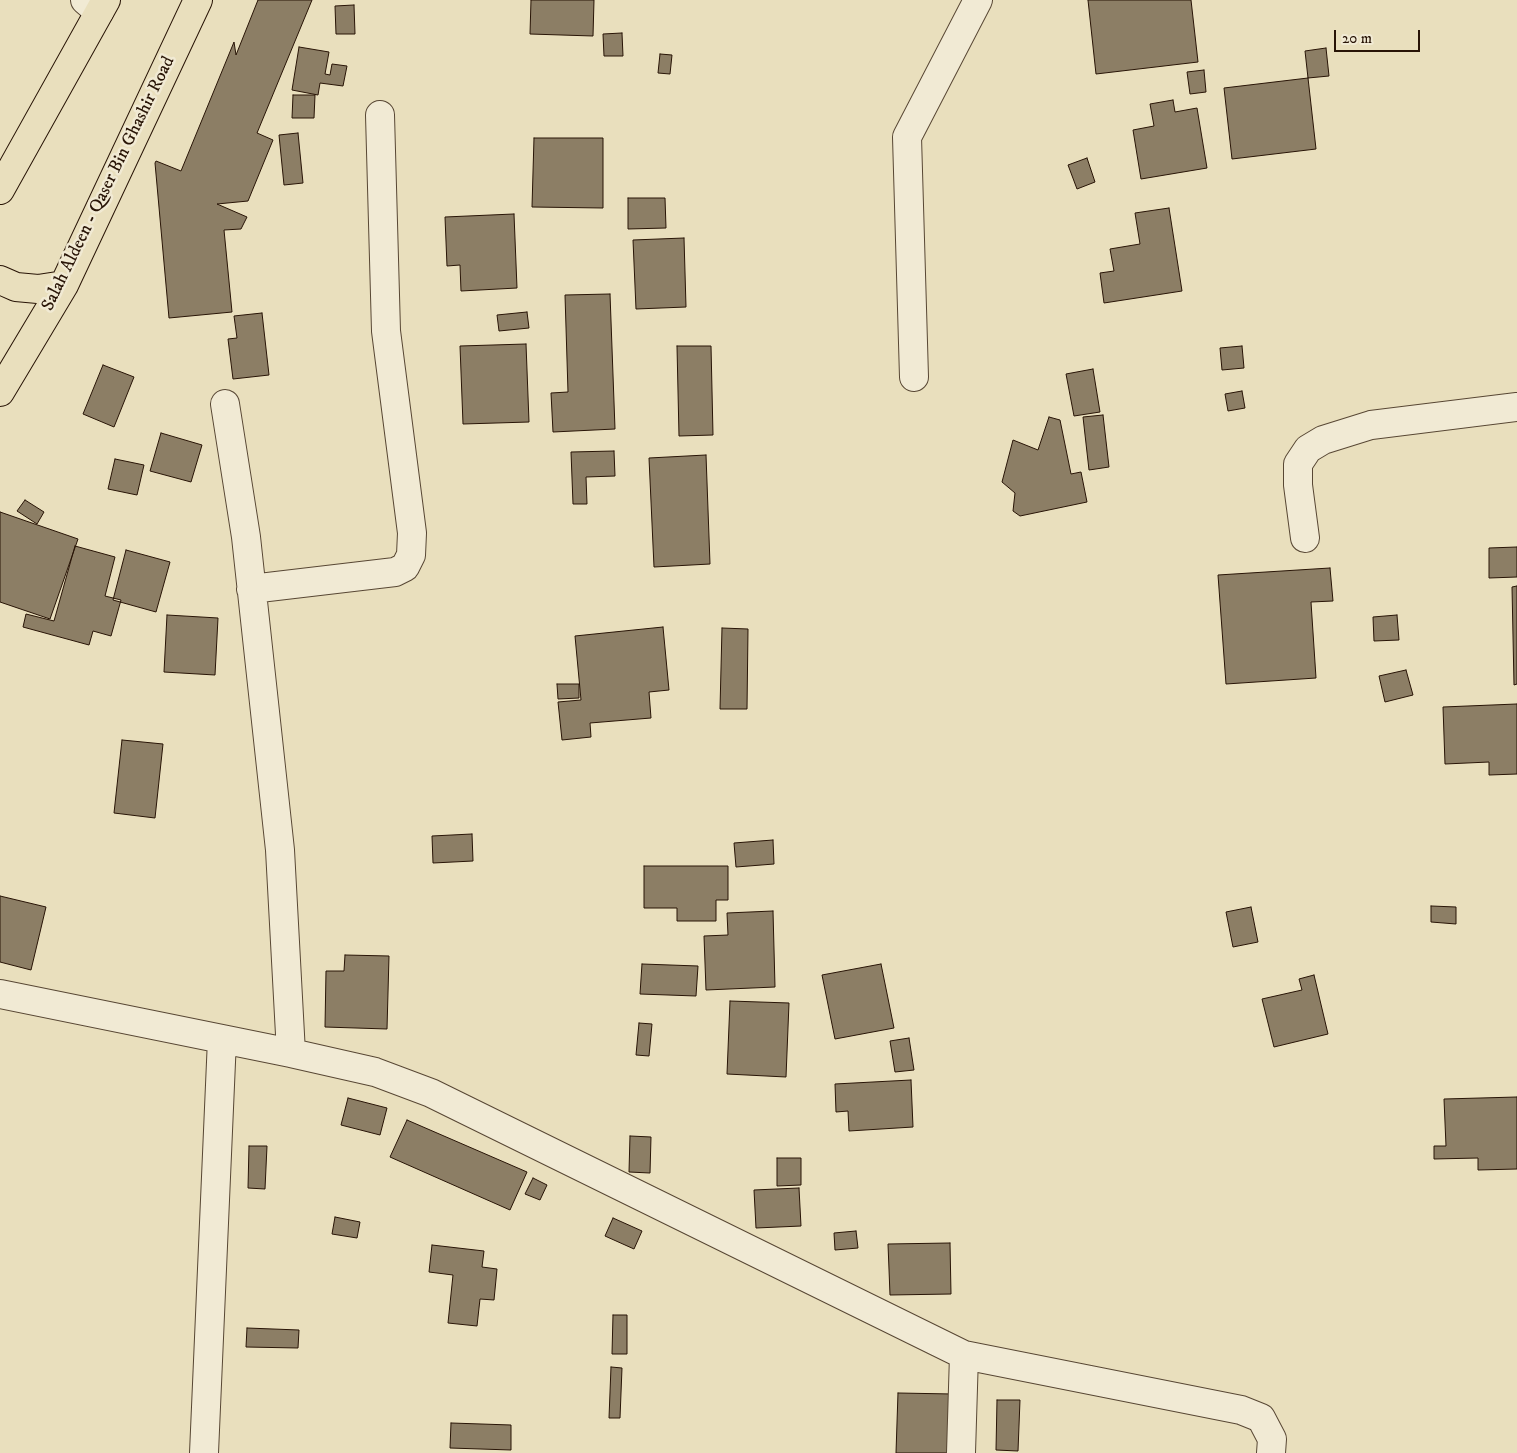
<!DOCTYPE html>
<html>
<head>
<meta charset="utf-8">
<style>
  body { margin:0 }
  #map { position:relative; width:1517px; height:1453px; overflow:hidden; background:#e9dfbd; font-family:"IM FELL DW Pica",serif }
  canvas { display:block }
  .scale { position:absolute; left:1334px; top:30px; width:86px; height:22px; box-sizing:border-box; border:2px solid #281406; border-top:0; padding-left:6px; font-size:15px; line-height:18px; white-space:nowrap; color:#281406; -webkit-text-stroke:4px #f1ead4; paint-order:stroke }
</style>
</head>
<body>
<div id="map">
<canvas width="1517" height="1453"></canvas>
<div class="scale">20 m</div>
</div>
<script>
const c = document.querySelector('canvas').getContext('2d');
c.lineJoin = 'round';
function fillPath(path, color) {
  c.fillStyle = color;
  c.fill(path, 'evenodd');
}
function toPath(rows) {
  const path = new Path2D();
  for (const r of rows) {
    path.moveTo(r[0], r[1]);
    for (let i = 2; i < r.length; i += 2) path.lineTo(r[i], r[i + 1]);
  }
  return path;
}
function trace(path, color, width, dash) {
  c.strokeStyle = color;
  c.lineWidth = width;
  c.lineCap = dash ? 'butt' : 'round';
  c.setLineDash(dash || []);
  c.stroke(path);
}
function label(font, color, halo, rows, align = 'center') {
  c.font = font + ' "IM FELL DW Pica",serif';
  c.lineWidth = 5;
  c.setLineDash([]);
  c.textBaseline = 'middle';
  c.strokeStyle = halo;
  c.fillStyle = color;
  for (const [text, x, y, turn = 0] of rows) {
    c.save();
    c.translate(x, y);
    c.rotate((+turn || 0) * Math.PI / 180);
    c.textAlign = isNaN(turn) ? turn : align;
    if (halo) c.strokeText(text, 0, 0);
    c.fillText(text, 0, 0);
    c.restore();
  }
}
const building = toPath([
  [258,0,312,0,257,133,273,140,248,201,217,204,247,217,241,229,224,230,232,312,169,318,155,163,156,161,181,171,234,42,236,55,258,0],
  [531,0,594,0,593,36,530,34,531,0],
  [1088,0,1191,0,1198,62,1096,74,1088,0],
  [354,5,355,34,336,34,335,6,354,5],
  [622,33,623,56,604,56,603,34,622,33],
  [299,47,329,52,325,74,330,75,332,64,347,66,343,86,320,83,318,95,292,90,299,47],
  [1326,48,1329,76,1308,78,1305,51,1326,48],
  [660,54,672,55,670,74,658,73,660,54],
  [1204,70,1206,92,1190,94,1187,72,1204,70],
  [1308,78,1316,149,1232,159,1224,88,1308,78],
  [293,95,315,95,314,118,292,118,293,95],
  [1173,100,1175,112,1197,108,1207,168,1141,179,1133,130,1154,126,1150,104,1173,100],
  [298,133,303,183,284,185,279,135,298,133],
  [534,138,603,138,603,208,532,207,534,138],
  [1087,158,1095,182,1077,189,1068,165,1087,158],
  [628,198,665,198,666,228,628,229,628,198],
  [1169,208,1182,291,1104,303,1100,273,1114,271,1110,249,1140,244,1135,213,1169,208],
  [514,214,517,288,461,291,460,265,447,266,445,217,514,214],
  [684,238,686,307,636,309,633,240,684,238],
  [610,294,615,429,553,432,551,393,568,392,565,295,610,294],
  [527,312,529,328,499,331,497,315,527,312],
  [262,313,269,375,233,379,228,339,237,338,234,316,262,313],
  [526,344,529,422,463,424,460,346,526,344],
  [677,346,711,346,713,435,679,436,677,346],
  [1242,346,1244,368,1222,370,1220,348,1242,346],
  [103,365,134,377,114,427,83,414,103,365],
  [1093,369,1100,412,1074,416,1066,374,1093,369],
  [1242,391,1245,408,1228,411,1225,394,1242,391],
  [1103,415,1109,467,1089,470,1083,417,1103,415],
  [1049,417,1060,420,1071,474,1081,472,1087,502,1020,516,1013,511,1015,493,1002,482,1013,440,1038,450,1049,417],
  [161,433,202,445,191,482,150,471,161,433],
  [614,451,615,476,586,477,587,504,573,504,571,452,614,451],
  [706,455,710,564,654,567,649,458,706,455],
  [115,459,144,465,137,495,108,489,115,459],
  [25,500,44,512,37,524,17,511,25,500],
  [0,512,78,539,50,619,0,602,0,512],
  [75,546,115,557,105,596,121,600,111,636,93,631,89,645,23,627,26,614,54,621,75,546],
  [1517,547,1517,577,1489,578,1489,548,1517,547],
  [126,550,170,562,156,612,113,600,126,550],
  [1330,568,1333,601,1311,602,1316,678,1226,684,1218,575,1330,568],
  [1517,586,1517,684,1514,685,1512,587,1517,586],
  [167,615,218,618,215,675,164,672,167,615],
  [1397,615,1399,640,1374,641,1373,617,1397,615],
  [663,627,669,690,649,692,651,718,590,723,591,737,562,740,558,702,581,700,575,636,663,627],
  [722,628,748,629,747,709,720,709,722,628],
  [1406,670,1413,695,1385,702,1379,676,1406,670],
  [557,684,579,684,579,698,558,699,557,684],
  [1517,704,1517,774,1489,775,1489,762,1445,764,1443,707,1517,704],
  [122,740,163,744,155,818,114,813,122,740],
  [472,834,473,861,433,863,432,836,472,834],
  [773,840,774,864,736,867,734,843,773,840],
  [644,866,728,866,728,900,716,900,716,921,677,921,677,908,644,908,644,866],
  [0,896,46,907,31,970,0,962,0,896],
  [1431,906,1456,907,1456,924,1431,922,1431,906],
  [1251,907,1258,942,1233,947,1226,912,1251,907],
  [773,911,775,987,706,990,704,936,728,935,727,913,773,911],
  [345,955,389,956,387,1029,325,1027,326,971,344,971,345,955],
  [642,964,698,966,696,996,640,994,642,964],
  [881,964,894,1028,835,1039,822,975,881,964],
  [1314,975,1328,1034,1274,1047,1262,999,1302,990,1299,979,1314,975],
  [730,1001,789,1003,786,1077,727,1074,730,1001],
  [639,1023,652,1024,649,1056,636,1055,639,1023],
  [909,1038,914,1070,895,1072,890,1041,909,1038],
  [911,1080,913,1127,849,1131,848,1111,836,1112,835,1084,911,1080],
  [1517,1097,1517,1169,1478,1170,1478,1158,1434,1159,1434,1146,1446,1146,1444,1099,1517,1097],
  [348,1098,387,1108,380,1135,341,1125,348,1098],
  [407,1120,527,1172,510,1210,390,1157,407,1120],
  [630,1136,651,1137,650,1173,629,1172,630,1136],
  [249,1146,267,1146,265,1189,248,1188,249,1146],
  [777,1158,801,1158,801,1185,777,1186,777,1158],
  [533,1178,547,1185,540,1200,525,1194,533,1178],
  [799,1188,801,1226,756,1228,754,1190,799,1188],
  [335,1217,360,1222,357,1238,332,1234,335,1217],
  [613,1218,642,1231,634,1249,605,1236,613,1218],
  [856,1231,858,1248,835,1250,834,1233,856,1231],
  [950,1243,951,1294,890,1295,888,1244,950,1243],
  [432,1245,484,1251,482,1267,497,1269,494,1300,480,1299,477,1326,448,1323,453,1275,429,1272,432,1245],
  [613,1315,627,1315,627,1354,612,1354,613,1315],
  [247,1328,299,1330,298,1348,246,1347,247,1328],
  [611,1367,622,1368,620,1418,609,1418,611,1367],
  [898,1393,952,1394,950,1453,896,1453,898,1393],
  [997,1400,1020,1400,1018,1451,996,1450,997,1400],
  [451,1423,511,1425,511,1450,450,1448,451,1423]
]);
const street = toPath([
  [85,0,99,12],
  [914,377,907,137,978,0],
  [225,404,246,537,280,850,291,1053],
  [1305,538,1298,485,1298,464,1308,449,1323,440,1371,425,1517,407],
  [251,589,395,572,405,567,411,555,412,533,386,331,380,115],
  [0,994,291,1053,375,1072,431,1093,964,1355,961,1453],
  [964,1355,1241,1410,1261,1418,1272,1439,1271,1453],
  [204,1453,222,1039]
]);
const highway = toPath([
  [0,190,106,0],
  [0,280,16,287,38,289,64,285],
  [0,392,64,285,198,0]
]);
const streetNames = [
  ["Salah Aldeen - Qaser Bin Ghashir Road",109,184,-64]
];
fillPath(building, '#8c7e65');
trace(building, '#281406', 1);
trace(street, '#584734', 30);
trace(highway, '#281406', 30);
trace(street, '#f1ead4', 28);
trace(highway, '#e9dfbd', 28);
label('18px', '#281406', '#f1ead4', streetNames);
</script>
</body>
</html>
